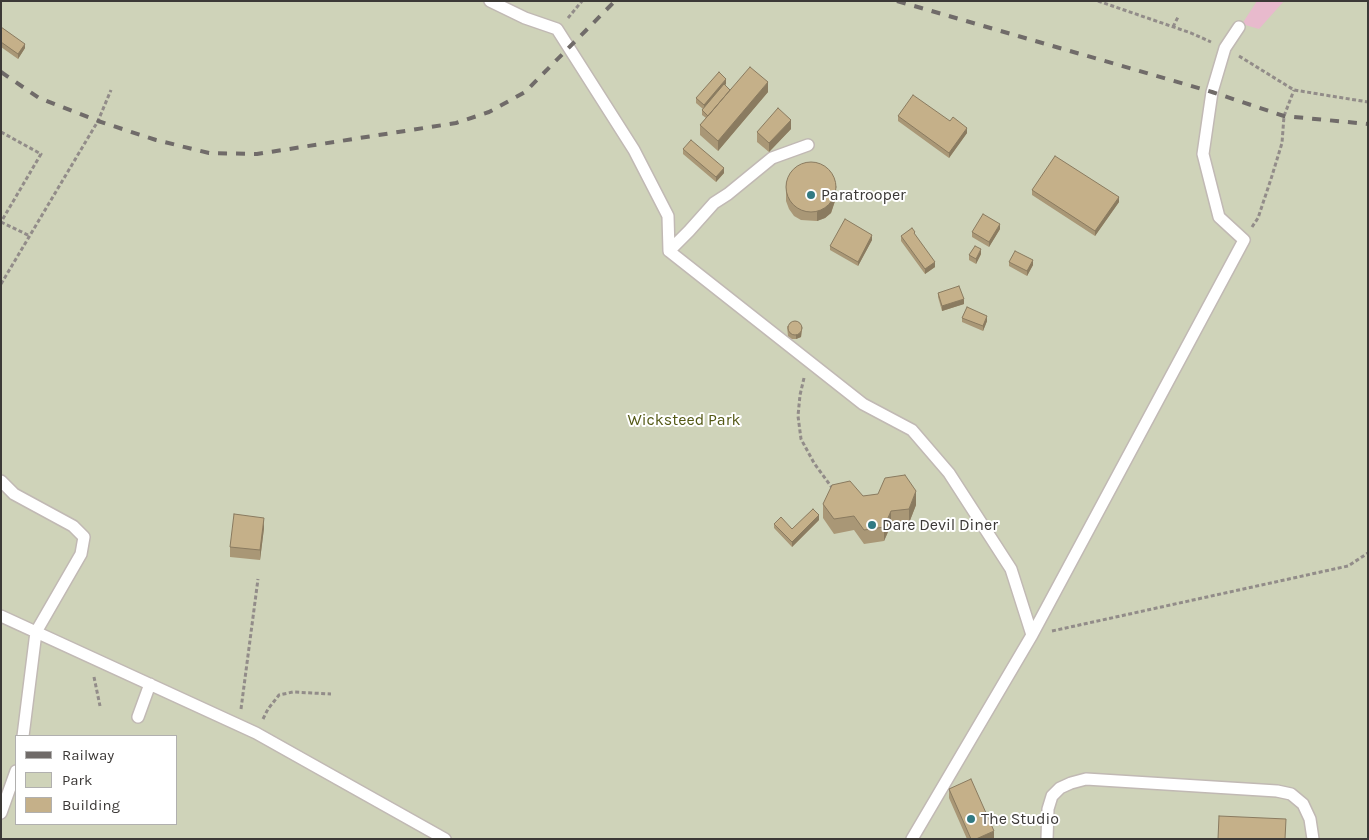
<!DOCTYPE html>
<html>
<head>
<meta charset="utf-8">
<style>
  body { margin:0 }
  #map { position:relative; width:1369px; height:840px; overflow:hidden; background:#eee5e0; font-family:Karla,sans-serif }
  canvas { display:block }
  .frame { position:absolute; inset:0; border:2px solid #3c3937; pointer-events:none }
  .legend { position:absolute; left:15px; top:735px; width:162px; height:90px; box-sizing:border-box; background:#fff; border:1px solid #b1b0af; margin:0; padding:6px 9px; list-style:none; font-size:15px; color:#3c3937 }
  .legend li { display:flex; align-items:center; gap:10px; height:25px }
  .legend b { width:25px; border:1px solid #b1b0af }
</style>
</head>
<body>
<div id="map">
<canvas width="1369" height="840"></canvas>
<div class="frame"></div>
<ul class="legend">
<li><b style="height:6px;background:#706b69"></b>Railway</li>
<li><b style="height:14px;background:#cfd3b9"></b>Park</li>
<li><b style="height:14px;background:#c5b089"></b>Building</li>
</ul>
</div>
<script>
const c = document.querySelector('canvas').getContext('2d');
c.lineJoin = 'round';
function fillPath(path, color) {
  c.fillStyle = color;
  c.fill(path, 'evenodd');
}
function toPath(rows) {
  const path = new Path2D();
  for (const r of rows) {
    if (r.length === 3) {
      path.moveTo(r[0] + r[2], r[1]);
      path.arc(r[0], r[1], r[2], 0, 2 * Math.PI);
      continue;
    }
    path.moveTo(r[0], r[1]);
    for (let i = 2; i < r.length; i += 2) path.lineTo(r[i], r[i + 1]);
  }
  return path;
}
function trace(path, color, width, dash) {
  c.strokeStyle = color;
  c.lineWidth = width;
  c.lineCap = dash ? 'butt' : 'round';
  c.setLineDash(dash || []);
  c.stroke(path);
}
function label(font, color, halo, rows, align = 'center') {
  c.font = font + ' Karla,sans-serif';
  c.lineWidth = 4;
  c.setLineDash([]);
  c.textBaseline = 'middle';
  c.strokeStyle = halo;
  c.fillStyle = color;
  for (const [text, x, y, turn = 0] of rows) {
    c.save();
    c.translate(x, y);
    c.rotate((+turn || 0) * Math.PI / 180);
    c.textAlign = isNaN(turn) ? turn : align;
    if (halo) c.strokeText(text, 0, 0);
    c.fillText(text, 0, 0);
    c.restore();
  }
}
const green = toPath([
  [1,1,1368,1,1368,839,1,839],
  [16,736,176,736,176,824,16,824]
]);
const water = toPath([
  [1257,1,1284,1,1259,29,1242,24]
]);
const path = toPath([
  [1098,1,1191,33,1211,42],
  [568,18,582,1],
  [1173,27,1178,17],
  [1239,56,1294,90,1368,102],
  [1,132,41,154,1,222],
  [1,222,30,236],
  [1252,227,1258,218,1271,179,1282,143,1284,116,1294,90],
  [1,284,98,121,111,90],
  [804,378,800,395,798,416,801,439,814,463,833,489],
  [1052,631,1348,566,1368,553],
  [94,677,100,706],
  [241,709,258,579],
  [263,719,268,709,279,695,293,692,331,694]
]);
const lane = toPath([
  [490,1,525,18,557,29,634,150,668,216,669,251,863,404,912,430,949,473,1011,569,1032,635,912,839],
  [669,251,689,231,714,203,728,194,772,158,808,145],
  [1,481,14,494,73,526,84,537,81,554,36,632,23,736],
  [1,616,256,733,445,839],
  [1032,635,1244,240,1219,217,1203,154,1212,92,1225,48,1239,27],
  [138,717,150,684],
  [1,813,16,771],
  [1047,839,1048,809,1052,796,1060,788,1071,783,1086,779,1277,791,1291,794,1303,804,1310,819,1313,839]
]);
const rail = toPath([
  [897,1,1212,92,1284,116,1368,124],
  [1,72,39,98,98,121,156,140,209,153,257,154,456,123,489,112,525,92,615,1]
]);
const wall = toPath([
  [1,27,25,48,18,59,1,47],
  [726,84,725,85,730,90,768,92,718,151,700,135,700,125,706,118,702,115,702,110,703,109,696,103,696,98],
  [898,116,950,121,967,133,949,158,898,121],
  [791,129,769,152,757,142,757,132],
  [683,149,724,173,716,182,683,154],
  [786,182,836,198,831,213,825,218,817,221,801,220,794,216,789,209,786,201],
  [1032,190,1119,202,1095,236,1032,195],
  [1000,229,989,247,972,237,972,232],
  [915,235,935,267,925,274,901,241,901,236],
  [872,240,858,266,830,250,830,246],
  [981,254,976,264,969,260,969,255],
  [1009,262,1033,265,1027,276,1009,266],
  [938,293,964,304,942,311,938,297],
  [962,318,987,321,983,331,962,322],
  [787,326,802,330,801,337,796,339,792,339,788,336],
  [823,504,916,505,909,523,891,525,884,541,864,544,854,530,834,534,823,518],
  [819,520,792,547,774,528,774,524,792,529],
  [264,528,260,560,230,557,230,547],
  [949,789,994,839,967,839,949,798]
]);
const shadedWall = toPath([
  [25,44,25,48,18,59,18,54],
  [726,79,726,84,704,110,704,105],
  [768,82,768,92,718,151,718,141],
  [791,120,791,129,769,152,769,143],
  [967,128,967,133,949,158,949,153],
  [724,168,724,173,716,182,716,177],
  [836,188,836,198,831,213,825,218,817,221,817,212],
  [1119,197,1119,202,1095,236,1095,231],
  [1000,224,1000,229,989,247,989,242],
  [872,235,872,240,858,266,858,262],
  [981,249,981,254,976,264,976,259],
  [1033,260,1033,265,1027,276,1027,271],
  [935,262,935,267,925,274,925,269],
  [964,299,964,304,942,311,942,306],
  [987,316,987,321,983,331,983,326],
  [802,325,801,337,796,339,796,335],
  [916,491,916,505,909,523,909,509],
  [891,511,891,525,884,541,884,527],
  [819,515,819,520,792,547,792,542],
  [264,518,264,528,260,560,260,550],
  [994,831,994,839,976,839]
]);
const building = toPath([
  [1,27,25,44,18,54,1,42,1,27],
  [750,67,768,82,718,141,700,125,750,67],
  [719,72,726,79,704,105,696,98,719,72],
  [724,84,730,90,708,116,702,110,724,84],
  [913,95,950,121,953,117,967,128,949,153,898,116,913,95],
  [778,108,791,120,769,143,757,132,778,108],
  [691,140,724,168,716,177,683,149,691,140],
  [1055,156,1119,197,1095,231,1032,190,1055,156],
  [811,187,25],
  [983,214,1000,224,989,242,972,232,983,214],
  [845,219,872,235,858,262,830,246,845,219],
  [912,228,915,232,914,233,935,262,925,269,901,236,912,228],
  [975,246,981,249,976,259,969,255,975,246],
  [1015,251,1033,260,1027,271,1009,262,1015,251],
  [959,286,964,299,942,306,938,293,959,286],
  [967,307,987,316,983,326,962,318,967,307],
  [795,328,7],
  [905,475,916,491,909,509,891,511,884,527,864,530,854,516,834,519,823,504,832,485,850,481,863,496,878,494,885,478,905,475],
  [813,509,819,515,792,542,774,524,781,517,792,529,813,509],
  [234,514,264,518,260,550,230,547,234,514],
  [971,779,994,831,976,839,971,839,949,789,971,779],
  [1219,816,1286,819,1285,839,1218,839,1219,816]
]);
const markers = [
  [811,195,5,"#327a83"],
  [872,525,5,"#327a83"],
  [971,819,5,"#327a83"]
];
const poiNames = [
  ["Paratrooper",821,195],
  ["Dare Devil Diner",882,525],
  ["The Studio",981,819]
];
const parkNames = [
  ["Wicksteed Park",684,420]
];
fillPath(green, '#cfd3b9');
fillPath(water, '#e8bacd');
trace(lane, '#c1b9b4', 14);
trace(path, '#928c89', 3, [4, 2.5]);
trace(lane, '#fff', 11);
trace(rail, '#706b69', 4, [9, 9]);
fillPath(wall, '#a99776');
fillPath(shadedWall, '#8a7b60');
fillPath(building, '#c5b089');
trace(building, '#8a7b60', 1);
for (const [x, y, r, color] of markers) {
  const dot = new Path2D();
  dot.arc(x, y, r, 0, 2 * Math.PI);
  c.fillStyle = color;
  c.fill(dot);
  trace(dot, '#fff', 2);
}
label('16px', '#3c3937', '#fff', poiNames, 'left');
label('16px', '#545916', '#fff', parkNames);
</script>
</body>
</html>
